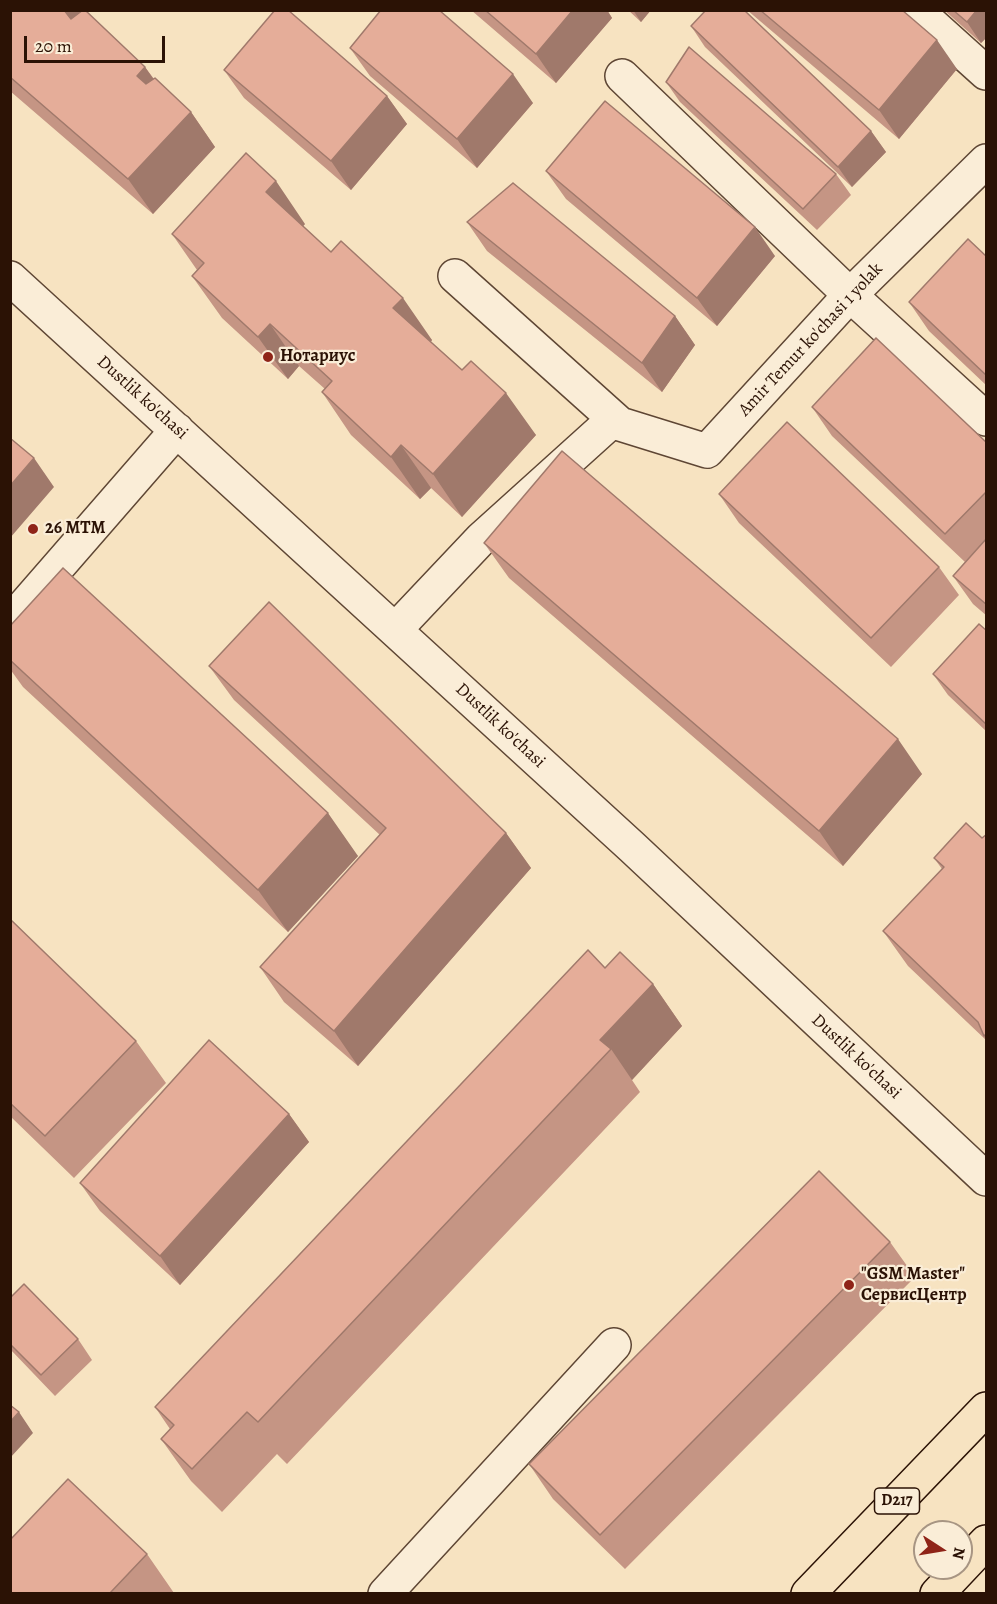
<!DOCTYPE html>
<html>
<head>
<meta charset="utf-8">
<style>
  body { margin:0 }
  #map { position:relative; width:997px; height:1604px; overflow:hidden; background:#f7e3c1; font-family:Alegreya,serif }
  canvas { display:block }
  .frame { position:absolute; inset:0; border:12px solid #2b1205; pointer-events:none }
  .north { position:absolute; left:913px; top:1520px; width:60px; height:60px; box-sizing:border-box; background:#faedd7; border:2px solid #a79583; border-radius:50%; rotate:102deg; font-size:16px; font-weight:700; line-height:24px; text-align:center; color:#2b1205 }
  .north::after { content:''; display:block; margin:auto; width:21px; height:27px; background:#8f2418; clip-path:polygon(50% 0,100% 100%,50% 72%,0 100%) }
  .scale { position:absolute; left:24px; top:36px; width:141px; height:27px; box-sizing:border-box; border:3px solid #2b1205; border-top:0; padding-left:8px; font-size:18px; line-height:21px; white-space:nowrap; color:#2b1205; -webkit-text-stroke:4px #faedd7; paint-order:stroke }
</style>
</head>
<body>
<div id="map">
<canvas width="997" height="1604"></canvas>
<div class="frame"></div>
<div class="north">N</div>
<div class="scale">20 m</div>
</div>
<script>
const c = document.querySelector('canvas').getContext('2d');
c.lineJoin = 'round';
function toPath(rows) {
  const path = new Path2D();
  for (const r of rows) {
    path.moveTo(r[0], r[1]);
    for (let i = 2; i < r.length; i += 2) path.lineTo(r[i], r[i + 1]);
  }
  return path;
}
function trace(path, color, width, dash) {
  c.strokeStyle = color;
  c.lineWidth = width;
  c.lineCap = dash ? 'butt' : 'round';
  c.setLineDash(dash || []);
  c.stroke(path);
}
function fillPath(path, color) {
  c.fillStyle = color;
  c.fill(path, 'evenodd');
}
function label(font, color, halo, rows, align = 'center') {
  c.font = font + ' Alegreya,serif';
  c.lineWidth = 4.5;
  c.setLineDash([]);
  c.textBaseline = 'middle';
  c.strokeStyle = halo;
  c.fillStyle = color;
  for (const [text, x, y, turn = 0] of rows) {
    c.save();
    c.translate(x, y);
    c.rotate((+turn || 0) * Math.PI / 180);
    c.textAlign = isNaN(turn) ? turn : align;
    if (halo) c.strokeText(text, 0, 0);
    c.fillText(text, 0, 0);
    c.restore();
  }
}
const minor = toPath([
  [916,10,986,73],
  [622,76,850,295,986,419],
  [455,276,620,424,707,451,850,295,986,161],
  [10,278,632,847,986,1179],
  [10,622,177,430],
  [395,630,481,539,614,419],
  [385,1594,614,1345]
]);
const major = toPath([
  [808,1594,986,1409],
  [937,1594,986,1542]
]);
const wall = toPath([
  [10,10,80,10,145,67,154,79,191,112,215,147,153,214,10,91],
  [471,10,607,10,612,18,556,83],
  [628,10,651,10,641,22],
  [747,10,902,10,957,69,899,139],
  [944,10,987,10,987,37,981,43],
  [691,26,871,131,886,152,852,187,705,47],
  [350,48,533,103,477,168,370,76],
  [224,70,387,96,407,124,351,190,244,98],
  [666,82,836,174,851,195,817,230,680,102],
  [546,171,775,256,717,326,566,199],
  [467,222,675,316,695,345,662,392,487,251],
  [305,224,303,226,331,252,432,340,431,342,536,435,462,517,431,488,420,499,351,435,322,392,325,389,299,366,288,379,222,318,192,276,197,270,172,234],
  [987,257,987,386,929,331,909,302],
  [812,407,987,443,987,616,973,604,953,576,965,562,832,436],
  [719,494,939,567,959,595,891,667,739,523],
  [484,543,922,774,843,866,509,578],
  [10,626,358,856,288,932,23,687,10,669],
  [987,631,987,732,948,695,933,674],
  [209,666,506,833,531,868,358,1066,284,1002,260,967,380,835,234,700],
  [987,834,987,1041,908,966,883,931,942,869,934,858,982,838],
  [10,919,136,1041,166,1083,74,1178,10,1116],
  [605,968,653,984,682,1026,632,1080,640,1092,287,1464,277,1454,222,1512,191,1481,161,1439,170,1429,155,1407],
  [289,1114,309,1142,180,1285,100,1211,80,1183],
  [890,1242,915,1277,625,1569,553,1499,529,1464],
  [10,1298,78,1339,92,1360,55,1396,10,1349],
  [147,1554,174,1593,10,1593]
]);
const shadedWall = toPath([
  [62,10,80,10,92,27,82,39],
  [573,10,607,10,612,18,556,83,536,54],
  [633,10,651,10,641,22],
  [977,10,987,10,987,37,981,43,967,22],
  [937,40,957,69,899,139,879,110],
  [145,67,169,101,162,111,137,76],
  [513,74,533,103,477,168,457,139],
  [387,96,407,124,351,190,331,161],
  [191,112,215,147,153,214,128,179],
  [871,131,886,152,852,187,838,167],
  [276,181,305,224,296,234,266,192],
  [755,227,775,256,717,326,697,298],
  [403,298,432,340,423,350,393,308],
  [675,316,695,345,662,392,642,363],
  [270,324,299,366,288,379,258,337],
  [506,393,536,435,462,517,433,474],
  [401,445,431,488,420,499,391,457],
  [34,458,54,487,10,538,10,486],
  [898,739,922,774,843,866,819,831],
  [328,813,358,856,288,932,258,890],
  [506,833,531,868,358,1066,334,1031],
  [653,984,682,1026,632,1080,611,1049,600,1040],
  [289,1114,309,1142,180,1285,160,1256],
  [19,1412,33,1433,10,1458,10,1422]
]);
const building = toPath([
  [10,10,64,10,71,19,83,10,85,10,145,67,137,76,146,84,155,78,191,112,128,179,10,77,10,10],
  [275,10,288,10,387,96,331,161,224,70,275,10],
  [381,10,439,10,513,74,457,139,350,48,381,10],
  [485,10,573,10,536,54,485,10],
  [706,10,744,10,871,131,838,167,691,26,706,10],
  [760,10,902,10,937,40,879,110,760,10],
  [953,10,977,10,967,22,953,10],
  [689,47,836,174,803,209,666,82,689,47],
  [605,101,755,227,697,298,546,171,605,101],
  [246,153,276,181,266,192,331,252,341,241,403,298,393,308,462,370,471,361,506,393,433,474,401,445,391,457,322,392,332,381,270,324,258,337,192,276,204,263,172,234,246,153],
  [513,183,675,316,642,363,467,222,513,183],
  [968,239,987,257,987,376,909,302,968,239],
  [876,338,987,443,987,491,945,534,812,407,876,338],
  [787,422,939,567,871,638,719,494,787,422],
  [10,438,34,458,10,486,10,438],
  [562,451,898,739,819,831,484,543,562,451],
  [987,538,987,605,953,576,987,538],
  [63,568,328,813,258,890,10,660,10,626,63,568],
  [269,602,506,833,334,1031,260,967,386,828,209,666,269,602],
  [979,624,987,631,987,725,933,674,979,624],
  [966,823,982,838,987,834,987,1033,984,1036,978,1022,883,931,944,867,934,858,966,823],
  [10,919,136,1041,45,1136,10,1103,10,919],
  [588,950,605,968,620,952,653,984,600,1040,611,1049,258,1422,247,1412,192,1469,161,1439,174,1425,155,1407,588,950],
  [209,1040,289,1114,160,1256,80,1183,209,1040],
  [819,1171,890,1242,600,1535,529,1464,819,1171],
  [24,1284,78,1339,41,1375,10,1344,10,1298,24,1284],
  [10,1405,19,1412,10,1422,10,1405],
  [68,1479,147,1554,110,1593,10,1593,10,1540,68,1479]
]);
const markers = [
  [268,357,6,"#8f2418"],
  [33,529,6,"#8f2418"],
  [849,1285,6,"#8f2418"]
];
const shields = [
  [897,1501,45]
];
const shieldNames = [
  ["D217",897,1501]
];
const streetNames = [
  ["Amir Temur ko'chasi 1 yolak",811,340,-47],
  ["Dustlik ko'chasi",142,398,42],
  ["Dustlik ko'chasi",500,726,43],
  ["Dustlik ko'chasi",856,1057,43]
];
const poiNames = [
  ["Нотариус",280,357],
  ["26 MTM",45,529],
  ["\"GSM Master\"",861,1275],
  ["СервисЦентр",861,1296]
];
trace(minor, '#5e4634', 36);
trace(major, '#2b1205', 36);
trace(minor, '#faedd7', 33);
trace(major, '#f7e3c1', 33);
fillPath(wall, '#c59584');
fillPath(shadedWall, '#a0796b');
fillPath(building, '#e5ad99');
trace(building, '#a0796b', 1.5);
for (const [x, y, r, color] of markers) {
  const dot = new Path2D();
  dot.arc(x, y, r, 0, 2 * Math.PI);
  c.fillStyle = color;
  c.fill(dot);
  trace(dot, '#faedd7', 2);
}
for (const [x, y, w] of shields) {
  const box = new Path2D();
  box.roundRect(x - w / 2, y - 13, w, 26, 4.5);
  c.fillStyle = '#faedd7';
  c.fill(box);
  trace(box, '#2b1205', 1.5);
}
label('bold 16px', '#2b1205', null, shieldNames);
label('18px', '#2b1205', '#faedd7', streetNames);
label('bold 18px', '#2b1205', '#faedd7', poiNames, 'left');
</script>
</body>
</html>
